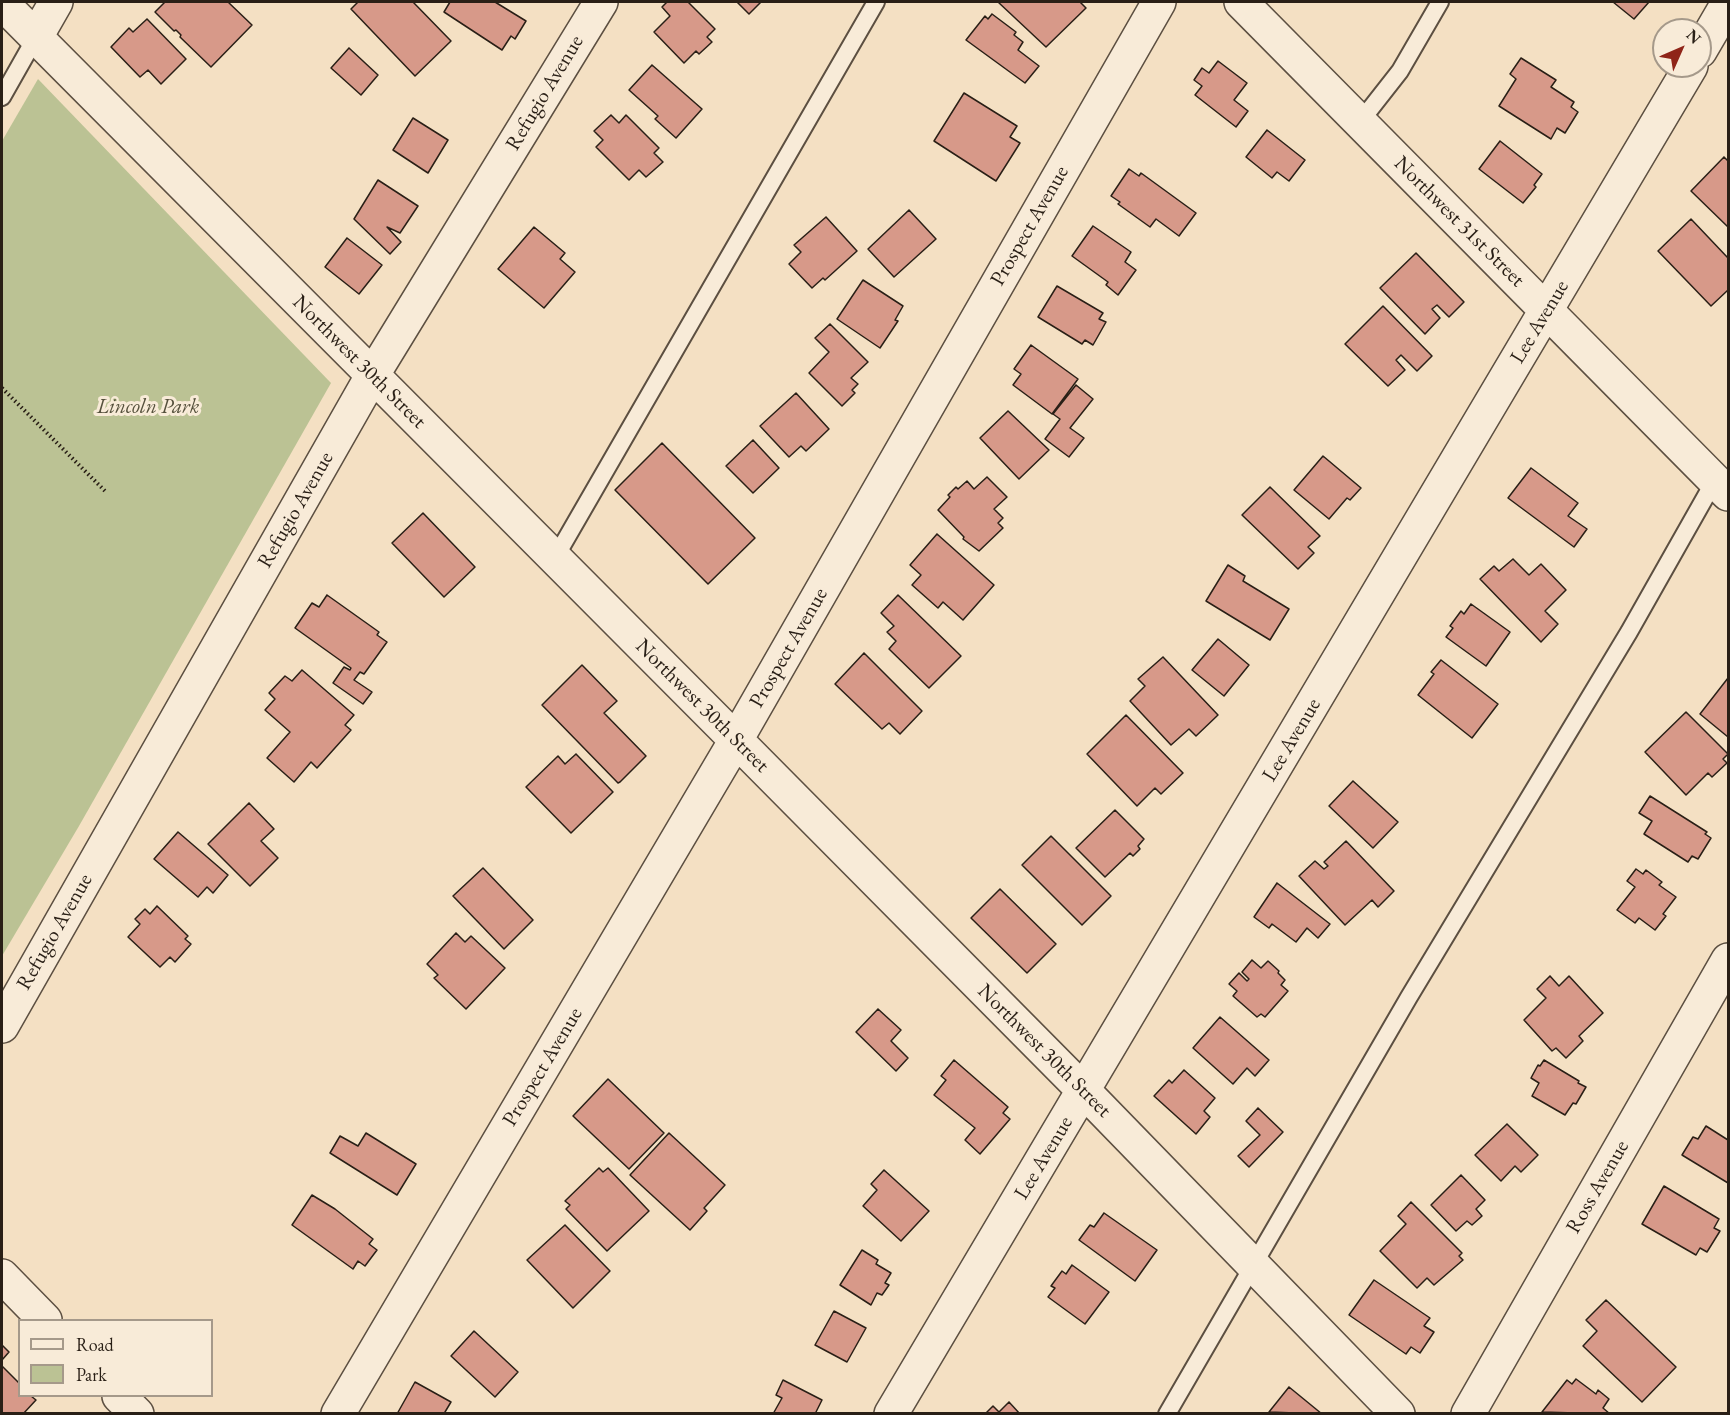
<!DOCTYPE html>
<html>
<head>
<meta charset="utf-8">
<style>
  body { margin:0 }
  #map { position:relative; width:1730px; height:1415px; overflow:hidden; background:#f4e0c3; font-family:"EB Garamond",serif }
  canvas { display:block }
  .frame { position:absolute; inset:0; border:3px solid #291f16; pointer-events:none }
  .legend { position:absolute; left:18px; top:1319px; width:195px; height:78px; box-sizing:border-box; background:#f8ebd8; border:2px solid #a5998a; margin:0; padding:8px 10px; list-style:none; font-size:18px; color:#291f16 }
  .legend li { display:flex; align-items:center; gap:12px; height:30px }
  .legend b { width:30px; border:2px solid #a5998a }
  .north { position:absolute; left:1652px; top:18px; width:60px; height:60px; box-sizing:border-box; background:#f8ebd8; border:2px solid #a5998a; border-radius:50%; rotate:45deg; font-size:16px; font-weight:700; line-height:24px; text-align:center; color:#291f16 }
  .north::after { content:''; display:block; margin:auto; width:21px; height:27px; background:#8f2418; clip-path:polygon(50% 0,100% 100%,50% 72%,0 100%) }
</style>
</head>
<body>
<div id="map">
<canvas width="1730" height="1415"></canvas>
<div class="frame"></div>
<ul class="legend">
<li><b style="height:8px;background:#f8ebd8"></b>Road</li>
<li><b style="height:16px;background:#bbc294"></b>Park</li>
</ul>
<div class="north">N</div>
</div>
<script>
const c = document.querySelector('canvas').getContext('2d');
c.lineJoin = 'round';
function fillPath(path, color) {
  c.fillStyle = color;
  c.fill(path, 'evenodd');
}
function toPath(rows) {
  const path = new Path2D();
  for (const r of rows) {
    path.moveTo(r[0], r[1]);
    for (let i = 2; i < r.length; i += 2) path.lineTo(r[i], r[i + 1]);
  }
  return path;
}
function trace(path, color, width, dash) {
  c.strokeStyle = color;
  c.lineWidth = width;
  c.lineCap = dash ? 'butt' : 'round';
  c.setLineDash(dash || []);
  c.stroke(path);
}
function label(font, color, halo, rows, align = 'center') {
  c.font = font + ' "EB Garamond",serif';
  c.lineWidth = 6;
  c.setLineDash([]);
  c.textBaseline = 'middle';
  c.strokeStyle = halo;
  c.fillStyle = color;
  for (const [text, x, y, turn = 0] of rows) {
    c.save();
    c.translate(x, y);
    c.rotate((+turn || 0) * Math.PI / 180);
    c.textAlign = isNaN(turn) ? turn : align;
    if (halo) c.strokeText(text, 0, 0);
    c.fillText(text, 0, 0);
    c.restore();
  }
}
const green = toPath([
  [38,79,331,383,79,826,2,956,2,141]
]);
const building = toPath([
  [165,2,228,2,252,25,211,67,180,37,181,35,176,30,174,31,155,12,165,2],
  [358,2,413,2,451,41,415,76,351,9,358,2],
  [450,2,495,2,526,21,515,39,511,36,502,50,444,12,450,2],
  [667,2,688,2,715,29,707,37,712,42,699,54,696,51,684,63,654,32,670,16,662,7,667,2],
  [737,2,761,2,749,14,737,2],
  [998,2,1080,2,1086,8,1046,47,998,2],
  [1613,2,1649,2,1634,19,1613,2],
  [992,14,1016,32,1014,35,1023,42,1018,50,1039,66,1025,83,966,40,985,16,988,19,992,14],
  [147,19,186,59,161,84,148,70,140,77,111,47,129,28,133,32,147,19],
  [349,48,378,75,361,95,331,68,349,48],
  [1521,58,1556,80,1551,87,1574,102,1571,107,1578,112,1565,133,1557,128,1551,139,1499,106,1516,79,1510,74,1521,58],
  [1218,61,1247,83,1234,100,1248,111,1236,127,1195,95,1202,86,1194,80,1202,68,1209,73,1218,61],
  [652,65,702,109,676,138,655,119,658,116,629,90,652,65],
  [964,93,1017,126,1010,137,1020,143,996,181,934,141,964,93],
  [611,115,619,123,626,115,659,148,654,153,663,162,646,177,639,170,629,180,596,147,603,140,594,131,611,115],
  [413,118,448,140,428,173,393,150,413,118],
  [1267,130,1305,160,1289,181,1277,172,1272,178,1246,157,1267,130],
  [1500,141,1542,174,1534,185,1536,187,1523,203,1479,169,1500,141],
  [1724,157,1728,161,1728,227,1691,191,1724,157],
  [1129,169,1139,176,1141,173,1196,213,1179,236,1156,219,1150,227,1118,204,1120,202,1111,196,1129,169],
  [378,180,418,206,400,233,387,227,401,242,390,254,354,219,378,180],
  [909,210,936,239,894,277,868,249,909,210],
  [826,217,857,251,825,280,823,278,812,288,789,264,801,252,794,245,826,217],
  [1691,219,1728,258,1728,290,1711,306,1658,251,1691,219],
  [1093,226,1131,252,1125,262,1136,270,1118,295,1106,285,1108,282,1072,256,1093,226],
  [534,227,565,253,560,259,575,272,544,308,498,269,534,227],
  [347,238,382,265,359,294,325,267,347,238],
  [1416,253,1464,302,1449,317,1437,305,1432,309,1440,318,1425,334,1380,288,1416,253],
  [863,280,903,306,895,320,898,321,880,348,837,319,863,280],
  [1057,286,1103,313,1099,319,1106,322,1093,345,1085,340,1082,344,1038,317,1057,286],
  [1383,306,1432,356,1417,371,1401,355,1396,360,1405,370,1388,386,1345,344,1383,306],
  [830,324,868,362,851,378,858,384,852,390,855,393,842,406,809,373,829,352,815,338,830,324],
  [1031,345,1078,379,1052,414,1013,385,1021,374,1014,369,1031,345],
  [1076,385,1093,399,1070,428,1084,438,1069,457,1045,439,1060,419,1053,414,1076,385],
  [796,393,829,429,806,451,801,446,789,457,760,426,796,393],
  [1008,411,1049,450,1019,479,980,438,1008,411],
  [753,440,779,468,753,493,726,466,753,440],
  [662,443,755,538,708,584,615,490,662,443],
  [1323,456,1361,488,1350,500,1347,498,1329,519,1294,490,1323,456],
  [1531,468,1578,503,1568,516,1587,529,1574,547,1508,498,1531,468],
  [987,477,1007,497,994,509,1003,518,998,523,1003,528,979,551,963,539,964,537,938,510,950,497,948,495,956,487,958,489,967,481,974,489,987,477],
  [1270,487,1320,536,1308,547,1314,553,1298,569,1242,515,1270,487],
  [423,513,475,567,444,597,392,543,423,513],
  [937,534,994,585,963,620,943,602,938,608,912,585,921,575,910,565,937,534],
  [1513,559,1529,575,1541,564,1566,590,1545,611,1558,624,1541,642,1480,579,1494,566,1499,571,1513,559],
  [1228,565,1245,576,1243,581,1289,609,1270,640,1206,601,1228,565],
  [327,595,379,632,377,635,387,642,364,674,360,672,354,680,372,692,363,704,333,683,344,667,350,670,351,668,295,628,312,603,319,607,327,595],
  [898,595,961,656,929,688,889,649,896,641,887,632,894,626,881,613,898,595],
  [1471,604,1510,632,1486,666,1446,637,1453,628,1450,626,1461,611,1464,614,1471,604],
  [1218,639,1249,665,1224,696,1192,670,1218,639],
  [864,653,922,711,900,734,889,723,882,729,835,684,864,653],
  [1163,657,1218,715,1196,736,1189,729,1171,745,1130,701,1145,686,1138,679,1163,657],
  [1441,660,1498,704,1472,738,1418,695,1434,674,1431,672,1441,660],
  [582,665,617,701,604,713,646,756,620,782,618,783,542,705,582,665],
  [302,670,354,715,345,725,351,730,317,768,311,762,294,782,267,758,290,732,265,710,275,699,269,693,285,676,292,681,302,670],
  [1728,678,1728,737,1700,714,1728,678],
  [1686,712,1728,754,1723,759,1727,763,1712,777,1708,773,1686,795,1645,752,1686,712],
  [1126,715,1183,773,1161,794,1155,788,1137,806,1087,754,1126,715],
  [576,754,613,792,571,833,526,787,558,756,565,764,576,754],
  [1353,781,1398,822,1373,848,1329,806,1353,781],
  [1650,796,1707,832,1705,834,1711,838,1698,859,1692,856,1688,862,1644,834,1652,821,1639,813,1650,796],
  [249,803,274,829,261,841,278,858,250,886,208,844,249,803],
  [1115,810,1144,839,1138,846,1140,849,1133,856,1130,853,1105,877,1076,848,1115,810],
  [178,832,228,875,213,893,207,887,198,897,154,859,178,832],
  [1051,836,1111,896,1082,925,1022,865,1051,836],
  [1346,841,1394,891,1378,907,1372,900,1345,925,1299,876,1315,861,1324,869,1328,866,1324,862,1346,841],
  [483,868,533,920,504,949,453,896,483,868],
  [1636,869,1643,874,1646,870,1662,882,1659,885,1676,897,1663,914,1666,916,1655,930,1639,918,1635,923,1617,910,1635,887,1627,881,1636,869],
  [1277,883,1330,924,1318,938,1307,928,1296,942,1272,924,1269,928,1254,917,1277,883],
  [1000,889,1056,944,1027,973,971,918,1000,889],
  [157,906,188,936,185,939,191,944,175,962,170,957,160,967,128,937,140,924,135,919,145,909,150,914,157,906],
  [456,933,465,942,471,936,505,968,466,1009,434,978,438,975,427,964,456,933],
  [1252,960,1261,968,1268,961,1279,971,1278,973,1285,980,1281,985,1288,991,1265,1017,1261,1014,1257,1017,1233,996,1237,991,1229,984,1239,973,1247,981,1249,979,1242,972,1252,960],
  [1550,976,1559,986,1569,976,1603,1013,1579,1036,1583,1041,1566,1058,1556,1048,1552,1051,1524,1020,1546,998,1537,989,1550,976],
  [878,1009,901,1030,891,1041,908,1058,896,1071,856,1032,878,1009],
  [1220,1017,1269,1060,1255,1076,1247,1068,1233,1084,1193,1048,1220,1017],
  [954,1060,1008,1107,1003,1113,1010,1119,980,1154,965,1140,975,1128,934,1095,946,1080,941,1076,954,1060],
  [1544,1060,1579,1081,1578,1083,1586,1087,1576,1104,1573,1103,1565,1115,1532,1096,1539,1083,1531,1078,1538,1065,1540,1066,1544,1060],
  [1184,1070,1215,1098,1204,1111,1210,1117,1196,1134,1154,1096,1169,1080,1172,1083,1184,1070],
  [608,1079,664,1133,629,1169,573,1116,608,1079],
  [1258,1108,1283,1132,1249,1167,1238,1156,1260,1135,1246,1121,1258,1108],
  [1507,1124,1538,1155,1521,1172,1515,1166,1501,1181,1475,1155,1507,1124],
  [1706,1126,1728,1140,1728,1183,1682,1155,1693,1137,1698,1139,1706,1126],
  [366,1133,416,1164,397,1195,330,1153,340,1136,358,1146,366,1133],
  [669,1133,725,1185,704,1208,707,1211,690,1230,630,1175,669,1133],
  [599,1168,603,1172,608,1168,649,1211,607,1251,566,1209,570,1205,565,1201,599,1168],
  [884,1170,929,1211,901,1241,863,1206,877,1190,871,1184,884,1170],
  [1461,1175,1485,1200,1476,1209,1482,1216,1472,1225,1467,1221,1456,1231,1431,1205,1461,1175],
  [1664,1186,1719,1219,1714,1228,1720,1231,1707,1252,1700,1248,1696,1255,1642,1224,1664,1186],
  [312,1195,335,1209,373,1239,369,1244,377,1250,365,1266,358,1261,353,1269,292,1225,312,1195],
  [1411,1202,1462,1253,1459,1256,1463,1260,1434,1285,1427,1278,1417,1288,1380,1251,1406,1224,1398,1216,1411,1202],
  [1104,1213,1157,1250,1135,1281,1079,1240,1090,1225,1094,1227,1104,1213],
  [565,1225,610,1271,573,1308,527,1260,565,1225],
  [862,1250,878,1260,876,1264,891,1273,885,1283,889,1285,882,1295,877,1293,871,1305,840,1285,862,1250],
  [1072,1265,1109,1292,1085,1324,1048,1297,1055,1288,1051,1286,1062,1271,1066,1274,1072,1265],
  [1374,1280,1430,1318,1424,1326,1434,1332,1420,1353,1411,1347,1406,1354,1349,1315,1374,1280],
  [1606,1300,1676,1367,1642,1402,1583,1346,1597,1331,1586,1320,1606,1300],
  [834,1311,866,1328,847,1362,815,1345,834,1311],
  [474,1331,518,1372,495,1397,451,1356,474,1331],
  [2,1345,9,1352,2,1360,2,1345],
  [2,1366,20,1384,20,1396,31,1396,36,1400,23,1414,2,1414,2,1366],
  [1576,1379,1596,1394,1598,1390,1609,1399,1603,1408,1610,1414,1542,1412,1567,1380,1572,1384,1576,1379],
  [783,1380,822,1400,815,1414,773,1414,782,1398,776,1395,783,1380],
  [415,1382,451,1402,445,1412,447,1414,397,1414,415,1382],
  [1289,1387,1322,1414,1269,1412,1289,1387],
  [1009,1402,1020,1414,985,1414,993,1406,999,1412,1009,1402]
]);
const path = toPath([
  [2,388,107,493]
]);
const service = toPath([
  [2,97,36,37],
  [1360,122,1400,71,1440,2],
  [555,558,876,2],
  [1167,1414,1409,997,1629,632,1715,480]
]);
const minor = toPath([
  [1241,2,1728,494],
  [2,3,736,740,1084,1091,1398,1414],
  [36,37,56,2],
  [1700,51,1728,3],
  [2,1026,372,376,601,2],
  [338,1414,736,740,1159,2],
  [891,1414,1691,66],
  [1468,1414,1728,960]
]);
const tertiary = toPath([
  [2,1276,45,1320],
  [119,1396,137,1414]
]);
const streetNames = [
  ["Refugio Avenue",545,93,-59],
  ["Northwest 31st Street",1459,222,45],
  ["Prospect Avenue",1030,226,-60],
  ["Lee Avenue",1540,322,-59],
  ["Northwest 30th Street",359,362,45],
  ["Refugio Avenue",296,510,-60],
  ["Prospect Avenue",789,648,-60],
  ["Northwest 30th Street",702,706,45],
  ["Lee Avenue",1292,740,-59],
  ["Refugio Avenue",55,932,-60],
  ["Northwest 30th Street",1044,1051,45],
  ["Prospect Avenue",543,1067,-59],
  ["Lee Avenue",1044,1158,-59],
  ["Ross Avenue",1598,1187,-60]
];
const parkNames = [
  ["Lincoln Park",148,407]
];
fillPath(green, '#bbc294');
fillPath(building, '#d79989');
trace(building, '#291f16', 1.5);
trace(service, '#5c4f41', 20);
trace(minor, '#5c4f41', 36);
trace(tertiary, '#5c4f41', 36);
trace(path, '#291f16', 4, [1.5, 3]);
trace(service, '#f8ebd8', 16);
trace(minor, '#f8ebd8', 33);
trace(tertiary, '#f8ebd8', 33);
label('21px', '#291f16', '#f8ebd8', streetNames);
label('italic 21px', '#55503c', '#f8ebd8', parkNames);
</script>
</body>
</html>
